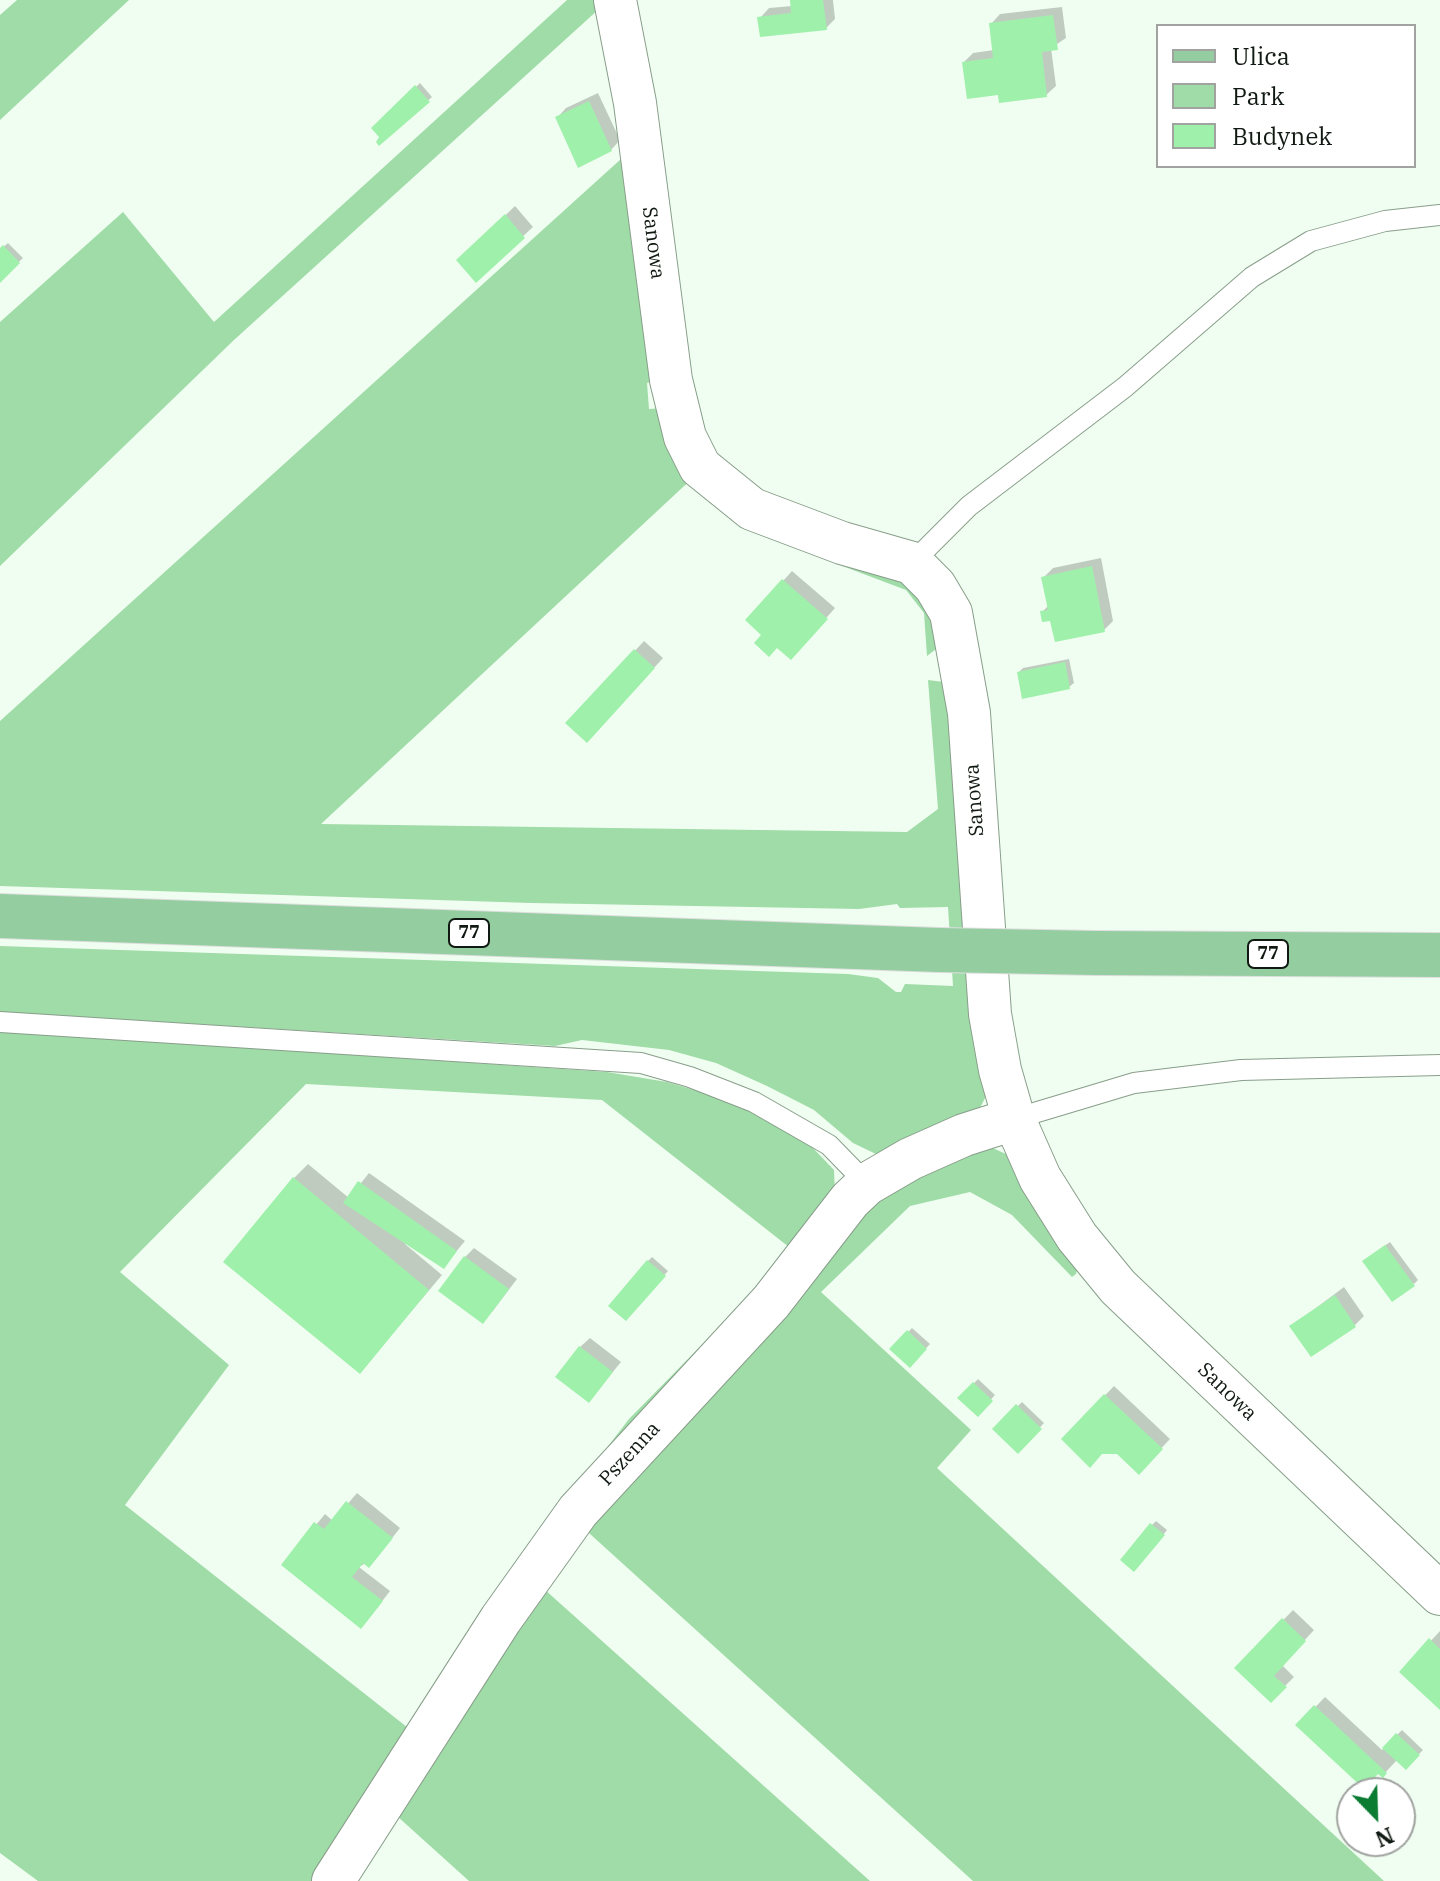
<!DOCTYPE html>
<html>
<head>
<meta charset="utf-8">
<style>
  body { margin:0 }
  #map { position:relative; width:1440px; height:1881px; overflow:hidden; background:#f0fef1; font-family:"IBM Plex Serif",serif }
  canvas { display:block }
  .legend { position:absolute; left:1156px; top:24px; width:260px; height:144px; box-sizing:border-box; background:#fff; border:2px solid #a0a3a0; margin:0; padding:10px 14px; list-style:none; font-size:24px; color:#111a12 }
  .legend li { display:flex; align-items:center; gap:16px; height:40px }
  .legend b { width:40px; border:2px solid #a0a3a0 }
  .north { position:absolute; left:1336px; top:1777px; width:80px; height:80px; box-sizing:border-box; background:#fff; border:2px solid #a0a3a0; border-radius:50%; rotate:157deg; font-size:22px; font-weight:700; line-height:32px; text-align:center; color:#111a12 }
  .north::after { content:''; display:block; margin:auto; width:28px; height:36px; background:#0b7c32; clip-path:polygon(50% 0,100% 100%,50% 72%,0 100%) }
</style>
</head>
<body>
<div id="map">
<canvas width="1440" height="1881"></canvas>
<ul class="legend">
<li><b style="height:10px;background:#94cda0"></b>Ulica</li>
<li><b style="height:22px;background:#a0dca8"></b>Park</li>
<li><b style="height:22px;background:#9ef0aa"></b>Budynek</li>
</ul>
<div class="north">N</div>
</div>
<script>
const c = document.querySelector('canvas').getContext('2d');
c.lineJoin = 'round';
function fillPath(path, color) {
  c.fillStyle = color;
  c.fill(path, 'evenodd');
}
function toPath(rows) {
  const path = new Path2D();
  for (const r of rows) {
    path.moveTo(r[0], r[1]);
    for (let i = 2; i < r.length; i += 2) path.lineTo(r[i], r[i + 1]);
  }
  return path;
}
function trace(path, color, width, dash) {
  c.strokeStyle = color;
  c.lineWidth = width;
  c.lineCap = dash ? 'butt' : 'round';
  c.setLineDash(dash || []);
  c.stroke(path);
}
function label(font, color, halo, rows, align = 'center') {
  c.font = font + ' "IBM Plex Serif",serif';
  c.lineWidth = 6;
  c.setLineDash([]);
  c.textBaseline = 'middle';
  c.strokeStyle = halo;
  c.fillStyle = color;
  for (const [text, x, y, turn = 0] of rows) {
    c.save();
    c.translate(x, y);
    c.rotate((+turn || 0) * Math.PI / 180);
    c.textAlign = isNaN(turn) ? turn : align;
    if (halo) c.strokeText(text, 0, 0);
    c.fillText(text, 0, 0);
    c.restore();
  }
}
const green = toPath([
  [17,0,129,0,0,120,0,15],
  [567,0,598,0,599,9,234,340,0,566,0,322,123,212,214,322],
  [608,67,619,71,654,381,647,383,649,409,663,408,697,474,321,824,907,832,938,809,928,680,944,682,956,689,988,1092,980,1108,878,1155,853,1143,814,1110,767,1086,716,1063,669,1050,582,1040,555,1046,0,1012,0,946,848,974,878,978,896,992,901,992,905,984,953,986,948,907,900,908,897,904,859,909,531,903,0,886,0,721,621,159],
  [743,517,916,582,949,639,927,656,924,613,906,590,739,527],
  [0,1031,607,1072,667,1082,725,1099,791,1132,811,1146,834,1170,835,1194,796,1254,604,1461,508,1584,503,1583,629,1419,794,1251,602,1100,306,1084,120,1272,229,1365,125,1505,412,1731,318,1881,38,1881,0,1853],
  [986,1145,1006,1154,1016,1165,1078,1265,1076,1274,1072,1277,1012,1215,970,1192,910,1206,821,1292,971,1430,937,1468,1384,1881,973,1881,579,1524,840,1234,897,1187],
  [534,1580,870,1881,469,1881,387,1807]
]);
const shadow = toPath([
  [792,0,833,0,835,19,826,28,760,18,769,8,792,6],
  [1062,7,1066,38,1051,48,1056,86,1046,95,1000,93,964,62,973,53,994,50,991,24,1000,14],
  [420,83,432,97,379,143,382,137,374,128],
  [598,93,620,140,611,150,557,118,566,108],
  [515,206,533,227,476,280,459,260],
  [8,243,23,258,1,279,0,250],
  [1101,558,1113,621,1104,630,1052,618,1042,612,1049,605,1044,577,1053,568],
  [792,571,835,608,800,648,777,646,748,620],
  [644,641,663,658,596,732,568,723],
  [1069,659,1074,683,1069,687,1019,672,1023,668],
  [308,1164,349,1198,369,1173,465,1241,444,1266,407,1242,405,1244,442,1275,360,1372,294,1178],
  [1390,1242,1418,1280,1414,1284,1369,1257],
  [474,1248,517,1279,492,1312,465,1257],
  [652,1257,668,1271,626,1319,648,1261],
  [1344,1287,1364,1316,1355,1325,1292,1326],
  [912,1328,930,1344,910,1365,892,1349],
  [590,1338,621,1362,589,1401,580,1347],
  [978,1379,995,1395,978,1414,960,1398],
  [1114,1386,1170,1439,1139,1472,1118,1452,1063,1439],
  [1022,1402,1044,1423,1018,1451,995,1429],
  [357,1493,400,1528,378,1556,359,1567,390,1591,370,1617,283,1565,325,1514,333,1521],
  [1156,1521,1167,1530,1138,1566,1152,1525],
  [1293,1610,1314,1630,1282,1665,1294,1677,1271,1700,1237,1668],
  [1440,1631,1440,1707,1402,1672],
  [1325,1697,1382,1750,1402,1730,1423,1750,1406,1767,1397,1760,1383,1775,1298,1725]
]);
const building = toPath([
  [790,0,823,0,827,30,760,37,757,17,791,13],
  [1053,15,1058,50,1042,52,1047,97,999,103,998,95,967,99,962,62,993,58,989,23],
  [415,85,430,102,379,146,376,142,379,137,371,128],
  [589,101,612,151,578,168,555,117],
  [505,214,525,238,476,283,456,260],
  [3,245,20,263,0,283,0,248],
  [1092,566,1105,632,1055,642,1050,621,1042,622,1040,611,1048,610,1041,577],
  [782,579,828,619,791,660,777,648,769,657,754,643,761,635,745,620],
  [634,649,655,668,587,743,565,723],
  [1065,662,1070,689,1022,699,1017,672],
  [293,1177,429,1290,360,1374,223,1262],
  [358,1181,457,1251,444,1269,343,1203],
  [1385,1245,1415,1286,1392,1302,1362,1261],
  [464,1256,509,1289,483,1324,438,1291],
  [647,1260,666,1276,626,1321,608,1306],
  [1335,1295,1356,1327,1311,1357,1289,1326],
  [907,1330,927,1349,910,1368,889,1349],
  [579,1346,613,1372,589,1403,555,1377],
  [973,1382,993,1401,978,1417,957,1398],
  [1104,1394,1163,1449,1139,1475,1117,1454,1102,1454,1090,1468,1061,1439],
  [1016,1404,1042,1429,1018,1454,992,1429],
  [346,1501,393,1538,369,1568,363,1563,352,1577,383,1601,361,1629,281,1565,314,1522,324,1529],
  [1150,1523,1165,1535,1134,1572,1120,1560],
  [1282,1618,1306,1641,1274,1676,1287,1687,1271,1703,1234,1668],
  [1429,1638,1440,1649,1440,1710,1399,1672],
  [1314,1705,1387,1773,1383,1778,1378,1774,1364,1789,1295,1725],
  [1396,1733,1420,1755,1406,1770,1382,1748]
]);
const lane = toPath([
  [912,563,969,506,1125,387,1252,277,1311,241,1385,221,1440,215],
  [0,1022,641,1063,690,1077,754,1102,829,1145,867,1184],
  [1014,1119,1134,1083,1241,1070,1440,1065]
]);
const street = toPath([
  [615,0,635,103,671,380,685,437,700,467,752,509,842,543,912,563,935,586,951,613,969,713,990,1014,1000,1070,1014,1119,1040,1178,1077,1237,1118,1287,1440,1594],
  [333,1881,501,1619,578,1511,771,1302,850,1200,867,1184,910,1159,964,1135,1014,1119]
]);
const primary = toPath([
  [0,916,939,950],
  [1096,953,1440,955]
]);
const primaryBridge = toPath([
  [939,950,1096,953]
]);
const shields = [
  [469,933,40],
  [1268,954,40]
];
const shieldNames = [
  ["77",469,933],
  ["77",1268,954]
];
const streetNames = [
  ["Sanowa",653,243,83],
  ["Sanowa",975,800,-94],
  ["Sanowa",1227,1392,44],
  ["Pszenna",630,1454,-47]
];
fillPath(green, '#a0dca8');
fillPath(shadow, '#0003');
fillPath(building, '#9ef0aa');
trace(lane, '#889e8a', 22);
trace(street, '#889e8a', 44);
trace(primary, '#dedfde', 46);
trace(lane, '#fff', 20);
trace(street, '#fff', 42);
trace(primary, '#94cda0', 44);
trace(primaryBridge, '#dedfde', 46, []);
trace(primaryBridge, '#94cda0', 44);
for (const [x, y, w] of shields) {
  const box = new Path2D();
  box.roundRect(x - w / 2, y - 14, w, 28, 6);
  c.fillStyle = '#fff';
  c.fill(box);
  trace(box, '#111a12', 2);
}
label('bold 18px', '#111a12', null, shieldNames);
label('20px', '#111a12', '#fff', streetNames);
</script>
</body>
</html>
